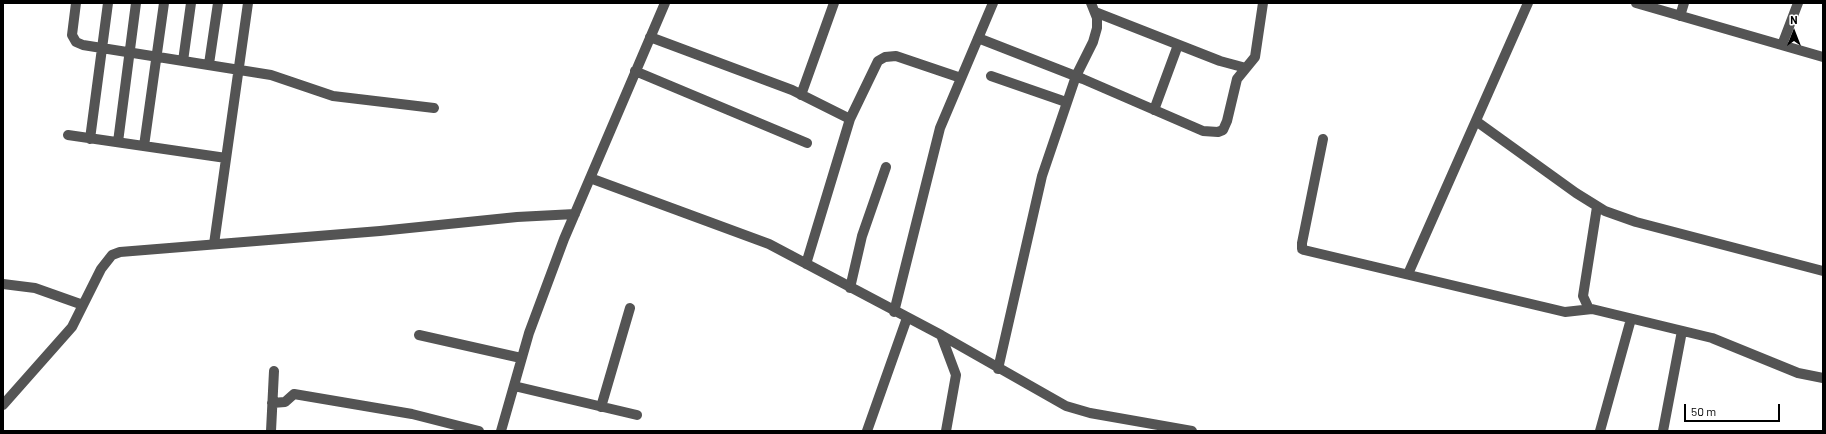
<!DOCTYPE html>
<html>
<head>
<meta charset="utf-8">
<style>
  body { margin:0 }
  #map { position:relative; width:1826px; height:434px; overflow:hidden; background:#fff; font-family:Barlow,sans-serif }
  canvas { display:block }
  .frame { position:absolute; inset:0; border:4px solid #000; pointer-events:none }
  .north { position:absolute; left:1774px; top:12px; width:40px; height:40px; -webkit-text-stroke:3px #fff; paint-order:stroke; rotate:0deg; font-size:11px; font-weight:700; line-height:16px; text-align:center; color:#000 }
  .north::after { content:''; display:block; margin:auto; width:14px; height:18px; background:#000; clip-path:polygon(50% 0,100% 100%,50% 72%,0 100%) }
  .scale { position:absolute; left:1684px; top:404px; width:96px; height:18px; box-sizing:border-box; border:2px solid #000; border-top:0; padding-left:5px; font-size:12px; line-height:14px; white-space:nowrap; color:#000; -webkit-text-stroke:3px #fff; paint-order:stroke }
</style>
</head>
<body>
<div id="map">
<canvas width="1826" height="434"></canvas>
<div class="frame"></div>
<div class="north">N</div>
<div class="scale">50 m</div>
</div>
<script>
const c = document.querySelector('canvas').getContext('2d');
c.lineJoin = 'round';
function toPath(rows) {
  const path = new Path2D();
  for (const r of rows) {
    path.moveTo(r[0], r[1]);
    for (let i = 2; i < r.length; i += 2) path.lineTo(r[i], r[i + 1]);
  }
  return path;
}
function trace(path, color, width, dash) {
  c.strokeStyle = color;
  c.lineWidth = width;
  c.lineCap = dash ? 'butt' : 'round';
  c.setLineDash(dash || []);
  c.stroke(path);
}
const minor = toPath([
  [76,3,72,35,76,42,83,45,271,75,333,96,434,108],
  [1636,3,1823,57],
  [1095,12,1220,61,1246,68],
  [1680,16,1684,3],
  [650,37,792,90,850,119],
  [978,38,1083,79,1203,131,1218,132,1223,130,1227,121,1237,79,1255,57,1263,3],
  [1782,45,1798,3],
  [183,61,191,3],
  [209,64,218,3],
  [635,71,807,143],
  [991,76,1066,102],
  [801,95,834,3],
  [1154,110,1178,45],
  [1476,121,1576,193,1605,211,1636,222,1823,271],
  [68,135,226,158],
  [90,139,108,3],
  [1323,139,1302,243,1302,249,1304,250,1565,312,1592,309,1712,338,1798,373,1823,378],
  [118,142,136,3],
  [144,146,164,3],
  [590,178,769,244,941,335,956,375,946,431],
  [214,244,248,3],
  [806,264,850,119,878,61,885,57,896,56,961,78],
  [1408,274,1528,3],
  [3,284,35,288,83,305],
  [850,288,862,236,886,167],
  [1589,309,1583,296,1597,207],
  [894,312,940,128,993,3],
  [419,335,521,358],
  [941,335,1066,406,1090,413,1192,431],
  [998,369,1042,176,1076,76,1093,42,1097,28,1097,18,1091,3],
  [514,386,637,415],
  [272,403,285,402,294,394,412,414,479,431],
  [3,405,72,327,101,269,112,255,120,252,380,231,517,217,575,214],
  [601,407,630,308],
  [271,431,274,371],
  [501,431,529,333,564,239,665,3],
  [867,431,907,318],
  [1600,431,1631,319],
  [1663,431,1682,331]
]);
trace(minor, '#545454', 10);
</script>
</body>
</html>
